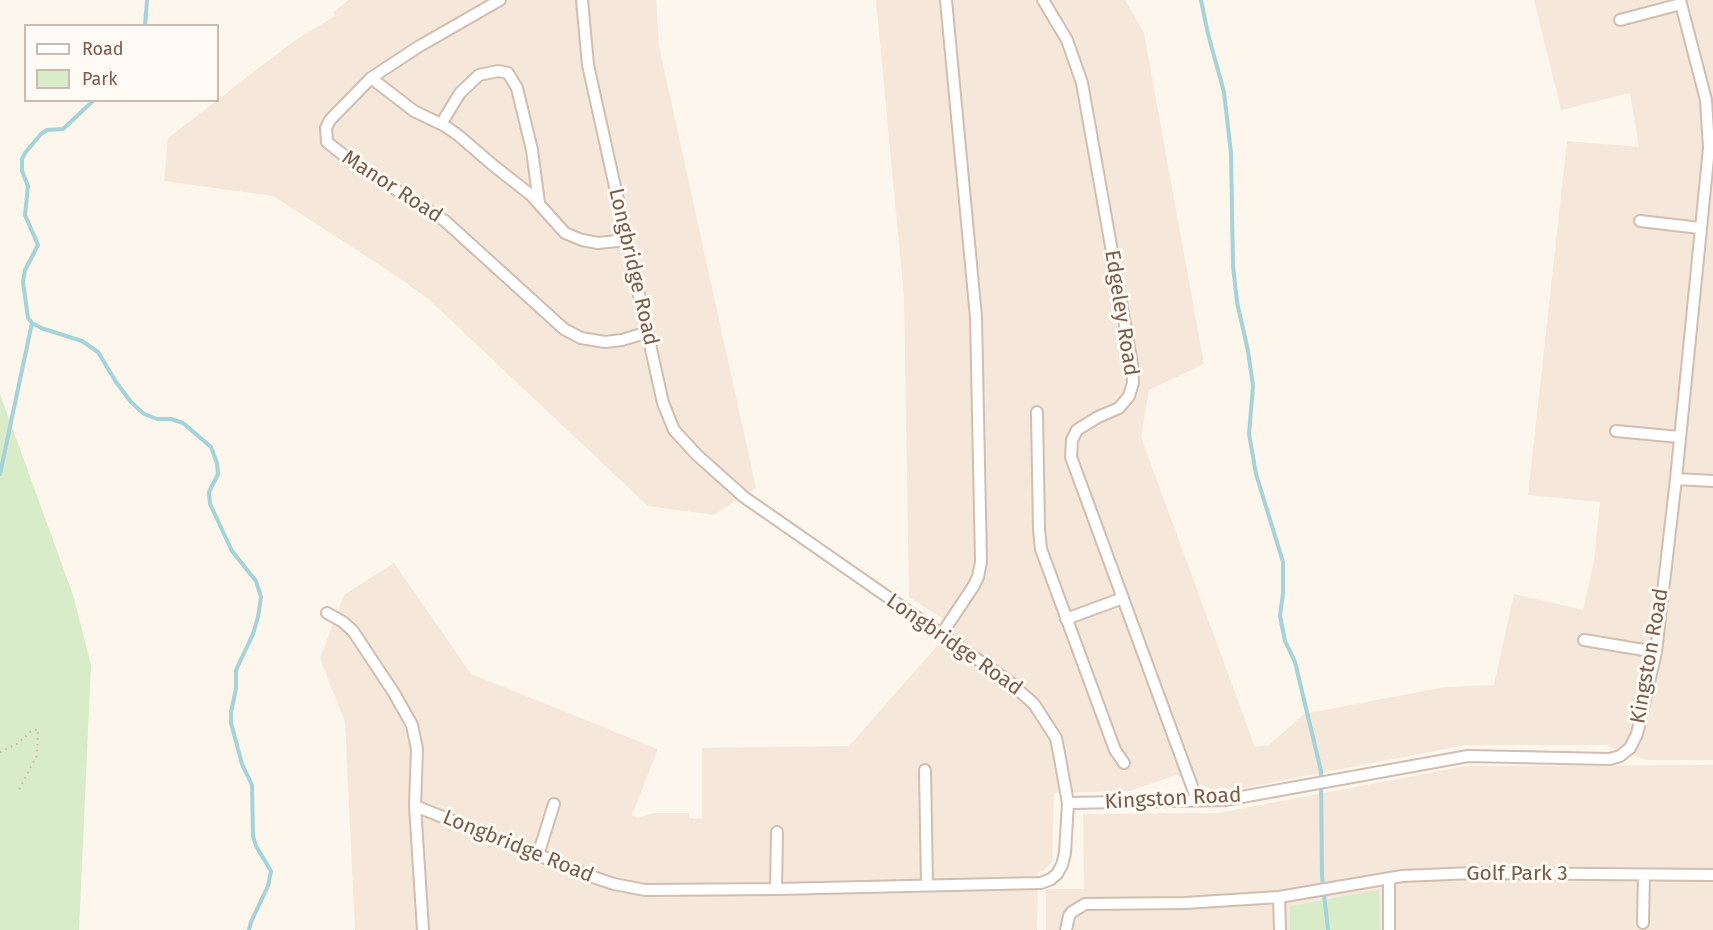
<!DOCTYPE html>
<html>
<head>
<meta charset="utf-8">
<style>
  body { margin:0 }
  #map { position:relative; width:1713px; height:930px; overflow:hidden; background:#fdf6ec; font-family:"Fira Sans",sans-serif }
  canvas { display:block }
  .legend { position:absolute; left:24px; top:24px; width:195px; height:78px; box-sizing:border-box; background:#fffaf3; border:2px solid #cabbb1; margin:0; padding:8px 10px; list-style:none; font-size:18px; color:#7a5c4d }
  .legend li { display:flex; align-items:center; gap:12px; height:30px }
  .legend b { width:30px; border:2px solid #cabbb1 }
</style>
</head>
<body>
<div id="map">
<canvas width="1713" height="930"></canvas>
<ul class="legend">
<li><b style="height:8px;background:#fff"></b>Road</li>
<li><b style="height:16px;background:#d8ecc9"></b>Park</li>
</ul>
</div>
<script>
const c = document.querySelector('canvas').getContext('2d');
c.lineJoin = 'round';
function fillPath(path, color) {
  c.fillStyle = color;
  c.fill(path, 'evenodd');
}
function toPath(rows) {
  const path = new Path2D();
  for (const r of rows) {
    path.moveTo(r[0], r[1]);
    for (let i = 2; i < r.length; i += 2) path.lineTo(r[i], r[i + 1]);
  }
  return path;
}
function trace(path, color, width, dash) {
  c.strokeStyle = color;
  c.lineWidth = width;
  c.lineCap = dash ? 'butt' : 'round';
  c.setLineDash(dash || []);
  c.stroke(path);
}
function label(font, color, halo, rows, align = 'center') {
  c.font = font + ' "Fira Sans",sans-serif';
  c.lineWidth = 6;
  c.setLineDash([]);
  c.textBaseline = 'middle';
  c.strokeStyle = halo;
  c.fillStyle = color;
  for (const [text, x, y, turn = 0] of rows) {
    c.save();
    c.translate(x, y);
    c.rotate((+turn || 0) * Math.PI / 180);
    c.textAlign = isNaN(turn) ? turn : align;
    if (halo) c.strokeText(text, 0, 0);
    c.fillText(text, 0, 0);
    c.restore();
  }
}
const residential = toPath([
  [349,0,656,0,659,46,756,488,714,515,648,506,426,297,389,271,273,196,164,181,168,138,294,41,335,16,333,12],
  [876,0,1125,0,1144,33,1204,364,1149,390,1141,437,1255,747,1269,745,1304,714,1445,687,1494,685,1514,594,1583,610,1594,561,1600,502,1528,495,1567,141,1639,147,1630,93,1561,110,1534,0,1713,0,1713,760,1646,760,1605,745,1466,745,1218,793,1203,785,1176,775,1130,791,1054,793,1052,862,1043,871,1038,872,1037,930,355,930,345,722,320,658,344,595,394,563,471,674,658,749,632,815,638,818,653,813,689,813,689,818,702,819,702,748,849,746,937,646,948,622,909,597,904,297],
  [1713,765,1713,930,1046,930,1046,889,1084,889,1083,814,1218,813,1466,766]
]);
const green = toPath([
  [0,394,73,595,91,665,79,930,0,930],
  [1379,890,1380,930,1290,930,1290,906]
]);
const stream = toPath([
  [1201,0,1208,34,1224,92,1231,153,1233,266,1237,302,1248,351,1253,386,1249,434,1256,474,1283,562,1283,593,1280,616,1285,641,1295,662,1321,771,1322,876,1328,930],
  [145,26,147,0],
  [94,100,63,129,47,130,41,134,25,153,22,159,22,171,28,186,25,215,38,245,25,270,23,282,28,318,32,323,41,328,82,341,98,352,116,382,131,402,144,414,157,419,171,419,183,423,211,447,217,463,218,474,209,492,210,504,232,551,256,581,261,597,258,617,253,634,236,670,236,689,231,712,231,723,242,764,252,785,253,836,256,846,271,871,268,886,251,922,249,930],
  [0,474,32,323]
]);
const path = toPath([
  [0,752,17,744,30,732,38,729,37,755,18,792]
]);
const minor = toPath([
  [500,0,418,47,371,78,330,120,326,128,327,142,351,161,445,221,564,329,581,338,605,342,622,340,648,332],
  [1043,0,1067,40,1082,83,1132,364,1133,383,1129,396,1119,408,1098,417,1077,430,1072,440,1071,457,1197,800],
  [1620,20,1681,4],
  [371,78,414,111,445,126,458,135,494,166,531,195,565,233,582,240,598,243,627,240],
  [441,124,460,93,479,75,498,71,508,73,517,88,532,150,539,203],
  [1640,221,1700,228],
  [1037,412,1039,529,1041,549,1115,750,1124,763],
  [1616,431,1679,437],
  [1676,479,1713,481],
  [327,613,343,622,353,631,394,693,412,725,417,749,415,806,423,930],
  [1066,619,1123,598],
  [941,635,973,587,978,577,981,562,976,317,946,0],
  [1584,640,1656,652],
  [925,770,927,885],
  [1068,803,1225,800,1468,756,1610,759,1620,756,1630,748,1637,734,1656,652,1676,479,1709,148,1706,100,1680,0],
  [415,806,596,878,614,884,645,890,776,889,1041,883,1051,879,1057,874,1062,865,1065,853,1068,803,1059,753,1056,738,1034,704,1007,680,744,497,697,455,674,430,663,403,588,65,582,0],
  [538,855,554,804],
  [1389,878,1389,930],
  [776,889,777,832],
  [1279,897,1280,930],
  [1643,923,1644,875],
  [1066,930,1069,916,1072,912,1085,904,1185,903,1279,897,1402,876,1473,873,1713,875]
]);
const streetNames = [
  ["Manor Road",392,187,33],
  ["Longbridge Road",633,267,77],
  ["Edgeley Road",1121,313,81],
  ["Longbridge Road",954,645,35],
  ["Kingston Road",1650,656,-80],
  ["Kingston Road",1173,799,-3],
  ["Longbridge Road",518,847,22],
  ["Golf Park 3",1517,874]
];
fillPath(residential, '#f5e8da');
fillPath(green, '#d8ecc9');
trace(stream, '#a5d3da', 4);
trace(minor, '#d1beb0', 14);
trace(path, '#d9b8a5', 2, [1.5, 4.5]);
trace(minor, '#fff', 10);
label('21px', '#7a5c4d', '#fffaf3', streetNames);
</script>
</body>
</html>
